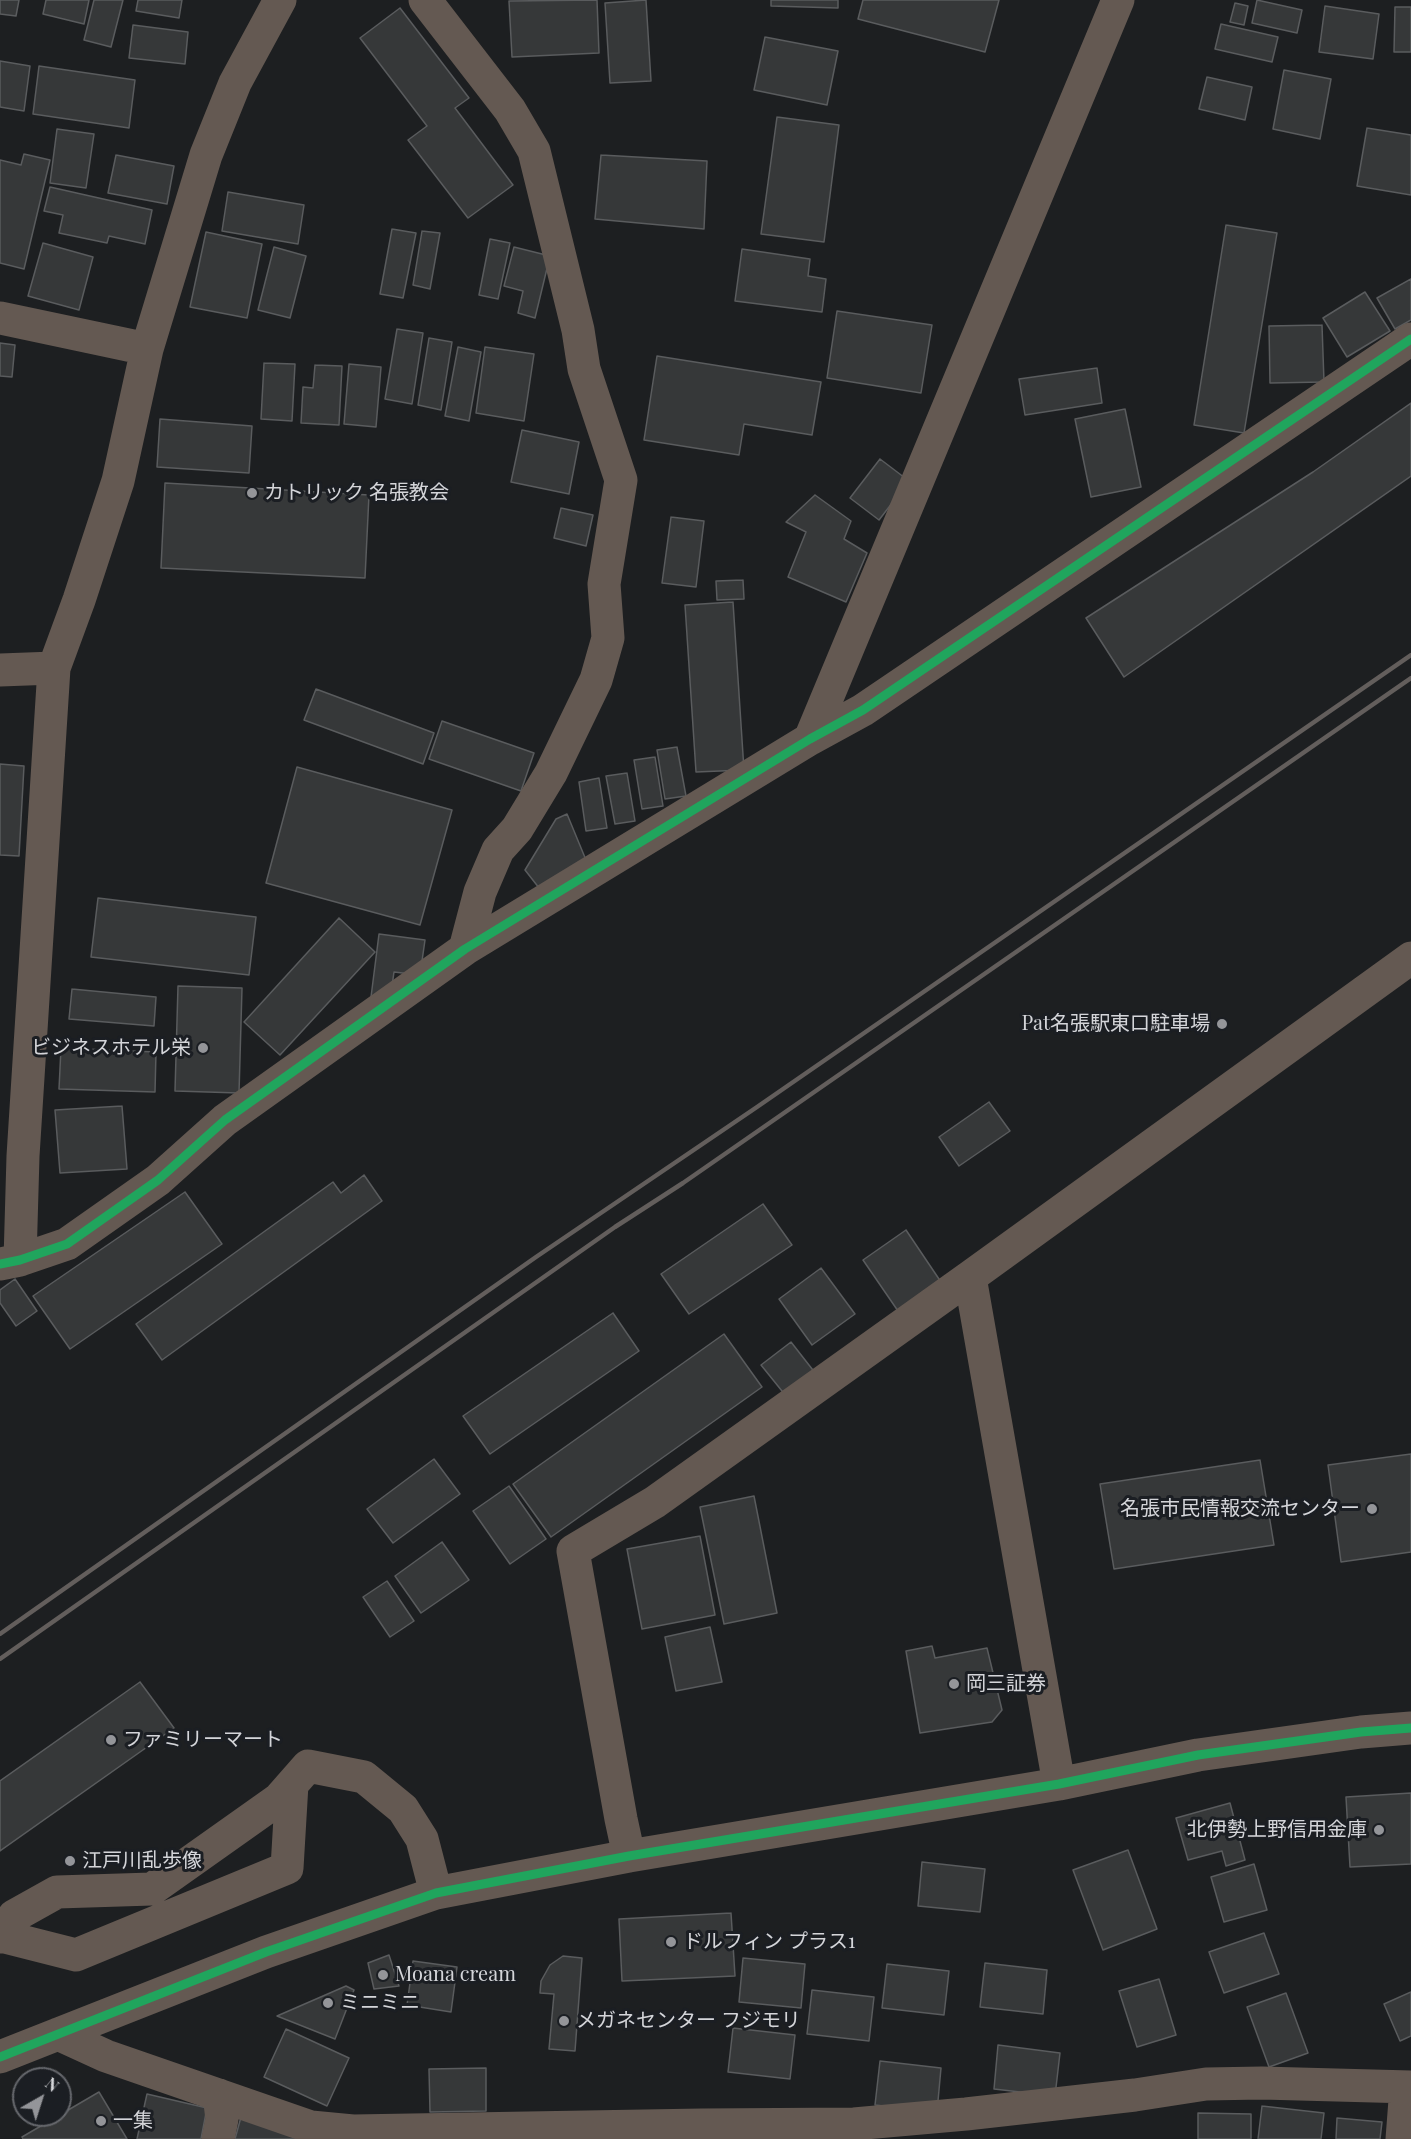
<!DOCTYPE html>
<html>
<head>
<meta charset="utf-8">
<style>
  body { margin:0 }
  #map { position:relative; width:1411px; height:2139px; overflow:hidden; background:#1d1f21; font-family:"Playfair Display",serif }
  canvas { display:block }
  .north { position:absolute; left:12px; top:2067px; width:60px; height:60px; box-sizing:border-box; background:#1b1e23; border:2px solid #65676c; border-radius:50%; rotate:39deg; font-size:16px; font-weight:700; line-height:24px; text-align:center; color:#d4d5d9 }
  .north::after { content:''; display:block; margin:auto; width:21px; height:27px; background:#949599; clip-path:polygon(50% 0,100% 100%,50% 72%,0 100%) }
</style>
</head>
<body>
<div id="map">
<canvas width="1411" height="2139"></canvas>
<div class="north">N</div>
</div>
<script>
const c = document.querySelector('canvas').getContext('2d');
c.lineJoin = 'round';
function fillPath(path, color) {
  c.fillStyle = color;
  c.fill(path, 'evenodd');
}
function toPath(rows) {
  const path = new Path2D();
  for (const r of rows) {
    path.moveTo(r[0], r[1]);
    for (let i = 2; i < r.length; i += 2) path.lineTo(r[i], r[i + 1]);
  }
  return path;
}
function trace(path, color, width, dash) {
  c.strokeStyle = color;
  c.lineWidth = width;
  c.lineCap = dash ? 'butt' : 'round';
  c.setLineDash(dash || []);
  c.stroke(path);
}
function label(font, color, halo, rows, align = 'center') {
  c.font = font + ' "Playfair Display","Noto Sans JP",serif';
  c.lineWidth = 6;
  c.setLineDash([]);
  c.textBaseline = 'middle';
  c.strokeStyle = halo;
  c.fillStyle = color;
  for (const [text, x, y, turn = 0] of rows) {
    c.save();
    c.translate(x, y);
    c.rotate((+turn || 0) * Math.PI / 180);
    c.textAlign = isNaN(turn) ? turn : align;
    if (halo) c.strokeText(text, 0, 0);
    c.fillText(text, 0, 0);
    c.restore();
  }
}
const building = toPath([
  [0,0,19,0,16,16,0,14,0,0],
  [46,0,89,0,84,24,43,14,46,0],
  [94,0,123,0,111,47,84,40,94,0],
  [138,0,182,0,179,18,136,11,138,0],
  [597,0,599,53,512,57,509,1,597,0],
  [646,0,651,81,610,83,605,3,646,0],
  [771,0,838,0,838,8,771,6,771,0],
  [863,0,999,0,985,52,858,19,863,0],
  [1257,0,1302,10,1297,33,1252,23,1257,0],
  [1235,3,1248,6,1244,25,1230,22,1235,3],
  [1325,6,1379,14,1373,59,1319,52,1325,6],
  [1395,7,1411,7,1411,52,1394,52,1395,7],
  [400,8,469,98,455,108,513,185,468,218,408,140,427,126,360,38,400,8],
  [1221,24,1278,37,1272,62,1215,49,1221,24],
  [133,25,188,32,185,64,129,58,133,25],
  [765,37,838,51,827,105,754,90,765,37],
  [0,61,30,66,24,111,0,107,0,61],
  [39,66,135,80,129,128,33,114,39,66],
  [1284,70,1331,79,1320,139,1273,129,1284,70],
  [1207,77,1252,87,1245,120,1199,109,1207,77],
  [777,117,839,125,824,242,761,234,777,117],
  [1367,128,1411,135,1411,195,1357,186,1367,128],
  [57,129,94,134,86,188,50,183,57,129],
  [24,154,50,160,24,269,0,263,0,160,21,165,24,154],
  [116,155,174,166,167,204,108,193,116,155],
  [601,155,707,161,704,229,595,219,601,155],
  [50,187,152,210,145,244,109,236,107,243,59,233,63,215,44,211,50,187],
  [228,192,304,205,298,244,222,231,228,192],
  [1226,225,1277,233,1244,433,1194,425,1226,225],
  [392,229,416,233,403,298,380,294,392,229],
  [422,231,440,233,430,289,413,285,422,231],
  [206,232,262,244,247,318,190,307,206,232],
  [490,239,510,243,498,299,479,295,490,239],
  [43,243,93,257,79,310,28,296,43,243],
  [274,247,306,256,290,318,258,310,274,247],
  [514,247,550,256,535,318,518,313,523,291,504,286,514,247],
  [742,249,810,259,808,276,826,279,822,312,735,301,742,249],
  [1411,279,1411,320,1395,329,1377,298,1411,279],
  [1365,292,1390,331,1347,357,1323,318,1365,292],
  [837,311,932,325,921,393,827,378,837,311],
  [1322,325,1324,382,1270,383,1269,326,1322,325],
  [397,329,423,333,412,404,385,399,397,329],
  [429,338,452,342,441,410,418,405,429,338],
  [0,343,15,345,12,377,0,376,0,343],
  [458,347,481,352,469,421,445,416,458,347],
  [485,347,534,354,524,421,476,413,485,347],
  [657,356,821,382,812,435,744,424,739,455,644,440,657,356],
  [264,363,295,364,292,421,261,419,264,363],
  [349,364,381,367,376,427,344,424,349,364],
  [315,365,342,366,339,425,301,423,303,387,313,388,315,365],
  [1097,368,1102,403,1025,415,1019,379,1097,368],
  [1411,403,1411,476,1124,677,1086,618,1313,472,1411,403],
  [1125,409,1141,487,1091,497,1075,419,1125,409],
  [160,419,252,426,249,473,157,467,160,419],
  [522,430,579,442,569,494,511,482,522,430],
  [880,459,909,481,879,520,850,498,880,459],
  [165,483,369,495,365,578,161,568,165,483],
  [815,495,851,521,844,539,867,553,846,602,788,577,806,532,786,522,815,495],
  [561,508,593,515,586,546,554,538,561,508],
  [671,517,704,521,696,587,662,583,671,517],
  [743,580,744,599,717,600,716,581,743,580],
  [733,602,744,770,696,772,685,605,733,602],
  [316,689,434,733,423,764,304,720,316,689],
  [442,721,534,753,521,791,429,759,442,721],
  [677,747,686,796,665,799,657,750,677,747],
  [655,757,663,806,642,809,634,760,655,757],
  [0,764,24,766,19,856,0,855,0,764],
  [297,767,452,810,420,925,266,883,297,767],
  [627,773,635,821,615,824,606,776,627,773],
  [599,778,607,828,586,831,579,782,599,778],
  [567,814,586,860,543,893,525,870,556,819,567,814],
  [98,898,256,917,249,975,91,957,98,898],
  [339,918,375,952,280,1055,244,1022,339,918],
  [379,934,425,940,420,975,394,972,390,1000,371,997,379,934],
  [178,986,242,988,239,1093,175,1091,178,986],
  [72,989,156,997,154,1026,69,1019,72,989],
  [61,1048,156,1052,155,1092,59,1089,61,1048],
  [989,1102,1010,1131,959,1166,939,1137,989,1102],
  [122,1106,127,1169,60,1173,55,1110,122,1106],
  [364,1175,382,1201,162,1360,136,1324,333,1182,341,1193,364,1175],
  [185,1192,222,1244,70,1349,33,1296,185,1192],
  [763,1204,792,1245,689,1314,661,1274,763,1204],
  [906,1230,941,1282,898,1311,863,1260,906,1230],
  [821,1268,855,1314,812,1345,779,1299,821,1268],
  [15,1279,37,1311,16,1326,0,1303,0,1290,15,1279],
  [613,1313,639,1351,490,1454,463,1416,613,1313],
  [724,1334,762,1387,551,1537,513,1484,724,1334],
  [791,1342,816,1374,786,1396,761,1365,791,1342],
  [1411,1454,1411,1552,1341,1562,1328,1465,1411,1454],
  [434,1459,460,1494,393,1543,367,1509,434,1459],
  [1260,1460,1274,1545,1114,1569,1100,1484,1260,1460],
  [509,1486,546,1539,510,1564,473,1511,509,1486],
  [754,1496,777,1613,724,1624,700,1507,754,1496],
  [700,1536,715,1615,642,1629,627,1549,700,1536],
  [442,1542,469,1580,421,1613,395,1576,442,1542],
  [387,1581,414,1621,390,1637,363,1597,387,1581],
  [710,1627,722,1682,676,1691,665,1637,710,1627],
  [932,1646,935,1658,987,1648,1002,1710,992,1722,920,1733,906,1651,932,1646],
  [140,1682,174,1728,0,1851,0,1781,140,1682],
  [1411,1793,1411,1864,1350,1867,1346,1797,1411,1793],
  [1230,1803,1245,1860,1226,1866,1222,1851,1188,1860,1176,1818,1230,1803],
  [1128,1850,1157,1929,1103,1950,1073,1870,1128,1850],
  [922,1862,985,1869,980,1912,918,1906,922,1862],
  [1254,1864,1267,1910,1224,1922,1211,1877,1254,1864],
  [731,1913,735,1976,622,1981,619,1919,731,1913],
  [1264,1933,1279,1974,1224,1993,1209,1952,1264,1933],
  [389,1955,399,1986,374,1989,368,1963,389,1955],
  [563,1956,582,1958,575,2051,549,2049,554,1994,540,1993,541,1981,550,1965,563,1956],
  [743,1958,805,1964,801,2008,739,2002,743,1958],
  [413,1961,457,1967,451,2012,407,2005,413,1961],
  [985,1963,1047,1970,1043,2014,980,2007,985,1963],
  [887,1964,949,1971,944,2015,882,2008,887,1964],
  [1159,1979,1176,2035,1137,2047,1119,1991,1159,1979],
  [346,1986,354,1990,335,2039,277,2016,346,1986],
  [812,1990,874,1997,869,2041,807,2034,812,1990],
  [1411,1992,1411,2036,1400,2041,1384,2004,1411,1992],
  [1286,1993,1308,2053,1269,2067,1247,2007,1286,1993],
  [733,2028,795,2035,790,2079,728,2072,733,2028],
  [286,2029,349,2058,327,2106,264,2077,286,2029],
  [998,2045,1060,2053,1055,2096,994,2089,998,2045],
  [880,2061,941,2068,937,2112,875,2105,880,2061],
  [486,2068,486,2111,430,2112,429,2069,486,2068],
  [99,2092,127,2139,23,2139,22,2137,99,2092],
  [147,2094,207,2108,201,2139,137,2139,147,2094],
  [1262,2106,1324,2113,1321,2139,1258,2139,1262,2106],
  [1198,2113,1251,2114,1251,2139,1198,2139,1198,2113],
  [241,2117,304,2139,235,2139,241,2117],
  [1337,2118,1382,2122,1380,2139,1336,2139,1337,2118]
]);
const minor = toPath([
  [425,0,510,110,534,151,578,330,584,369,621,480,604,584,608,638,596,680,551,773,517,829,498,850,480,892,465,949],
  [0,318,147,349],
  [0,670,54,668],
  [810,739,1118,0],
  [20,1260,23,1156,54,668,79,600,118,481,147,349,206,155,235,83,280,0],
  [0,1264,20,1260,67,1244,158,1180,225,1120,465,949,810,739,863,710,1411,339],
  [970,1277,1059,1784],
  [629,1856,621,1819,573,1551,655,1502,970,1277,1411,958],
  [1,1936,76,1955,287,1868,292,1784],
  [0,1937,14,1916,57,1892,152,1889,279,1799,308,1766,364,1777,403,1809,422,1839,436,1893],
  [58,2034,106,2056,311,2127,353,2131,702,2125,854,2124,966,2114,1135,2095,1206,2084,1262,2083,1411,2087],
  [0,2057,266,1952,436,1893,629,1856,1059,1784,1198,1755,1361,1732,1411,1728],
  [218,2139,222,2119,219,2095],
  [1402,2139,1406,2087]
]);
const rail = toPath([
  [0,1634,536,1257,757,1107,1411,655],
  [0,1659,615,1227,683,1183,1411,678]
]);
const cycleway = toPath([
  [0,1264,20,1260,67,1244,158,1180,225,1120,465,949,810,739,863,710,1411,339],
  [0,2057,266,1952,436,1893,629,1856,1059,1784,1198,1755,1361,1732,1411,1728]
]);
const markers = [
  [252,493,6,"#949599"],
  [1222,1024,6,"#949599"],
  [203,1048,6,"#949599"],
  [1372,1509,6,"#949599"],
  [954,1684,6,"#949599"],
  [111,1740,6,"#949599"],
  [1379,1830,6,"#949599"],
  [70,1861,6,"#949599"],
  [671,1942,6,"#949599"],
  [383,1975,6,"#949599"],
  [328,2003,6,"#949599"],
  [564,2021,6,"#949599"],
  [101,2121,6,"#949599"]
];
const poiNames = [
  ["カトリック 名張教会",264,493],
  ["Pat名張駅東口駐車場",1210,1024,"right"],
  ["ビジネスホテル栄",191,1048,"right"],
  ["名張市民情報交流センター",1360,1509,"right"],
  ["岡三証券",966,1684],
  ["ファミリーマート",123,1740],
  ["北伊勢上野信用金庫",1367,1830,"right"],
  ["江戸川乱歩像",82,1861],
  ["ドルフィン プラス1",683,1942],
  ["Moana cream",395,1975],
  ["ミニミニ",340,2003],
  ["メガネセンター フジモリ",576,2021],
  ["一集",113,2121]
];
fillPath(building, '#363839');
trace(building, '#5a5c5e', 1.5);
trace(minor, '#645952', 33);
trace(rail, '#635e5c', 4.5);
trace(cycleway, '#20a55d', 9);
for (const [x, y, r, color] of markers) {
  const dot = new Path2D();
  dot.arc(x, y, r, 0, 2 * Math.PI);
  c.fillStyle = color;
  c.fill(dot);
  trace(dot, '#1b1e23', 2);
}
label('20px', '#d4d5d9', '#1b1e23', poiNames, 'left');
</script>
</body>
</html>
